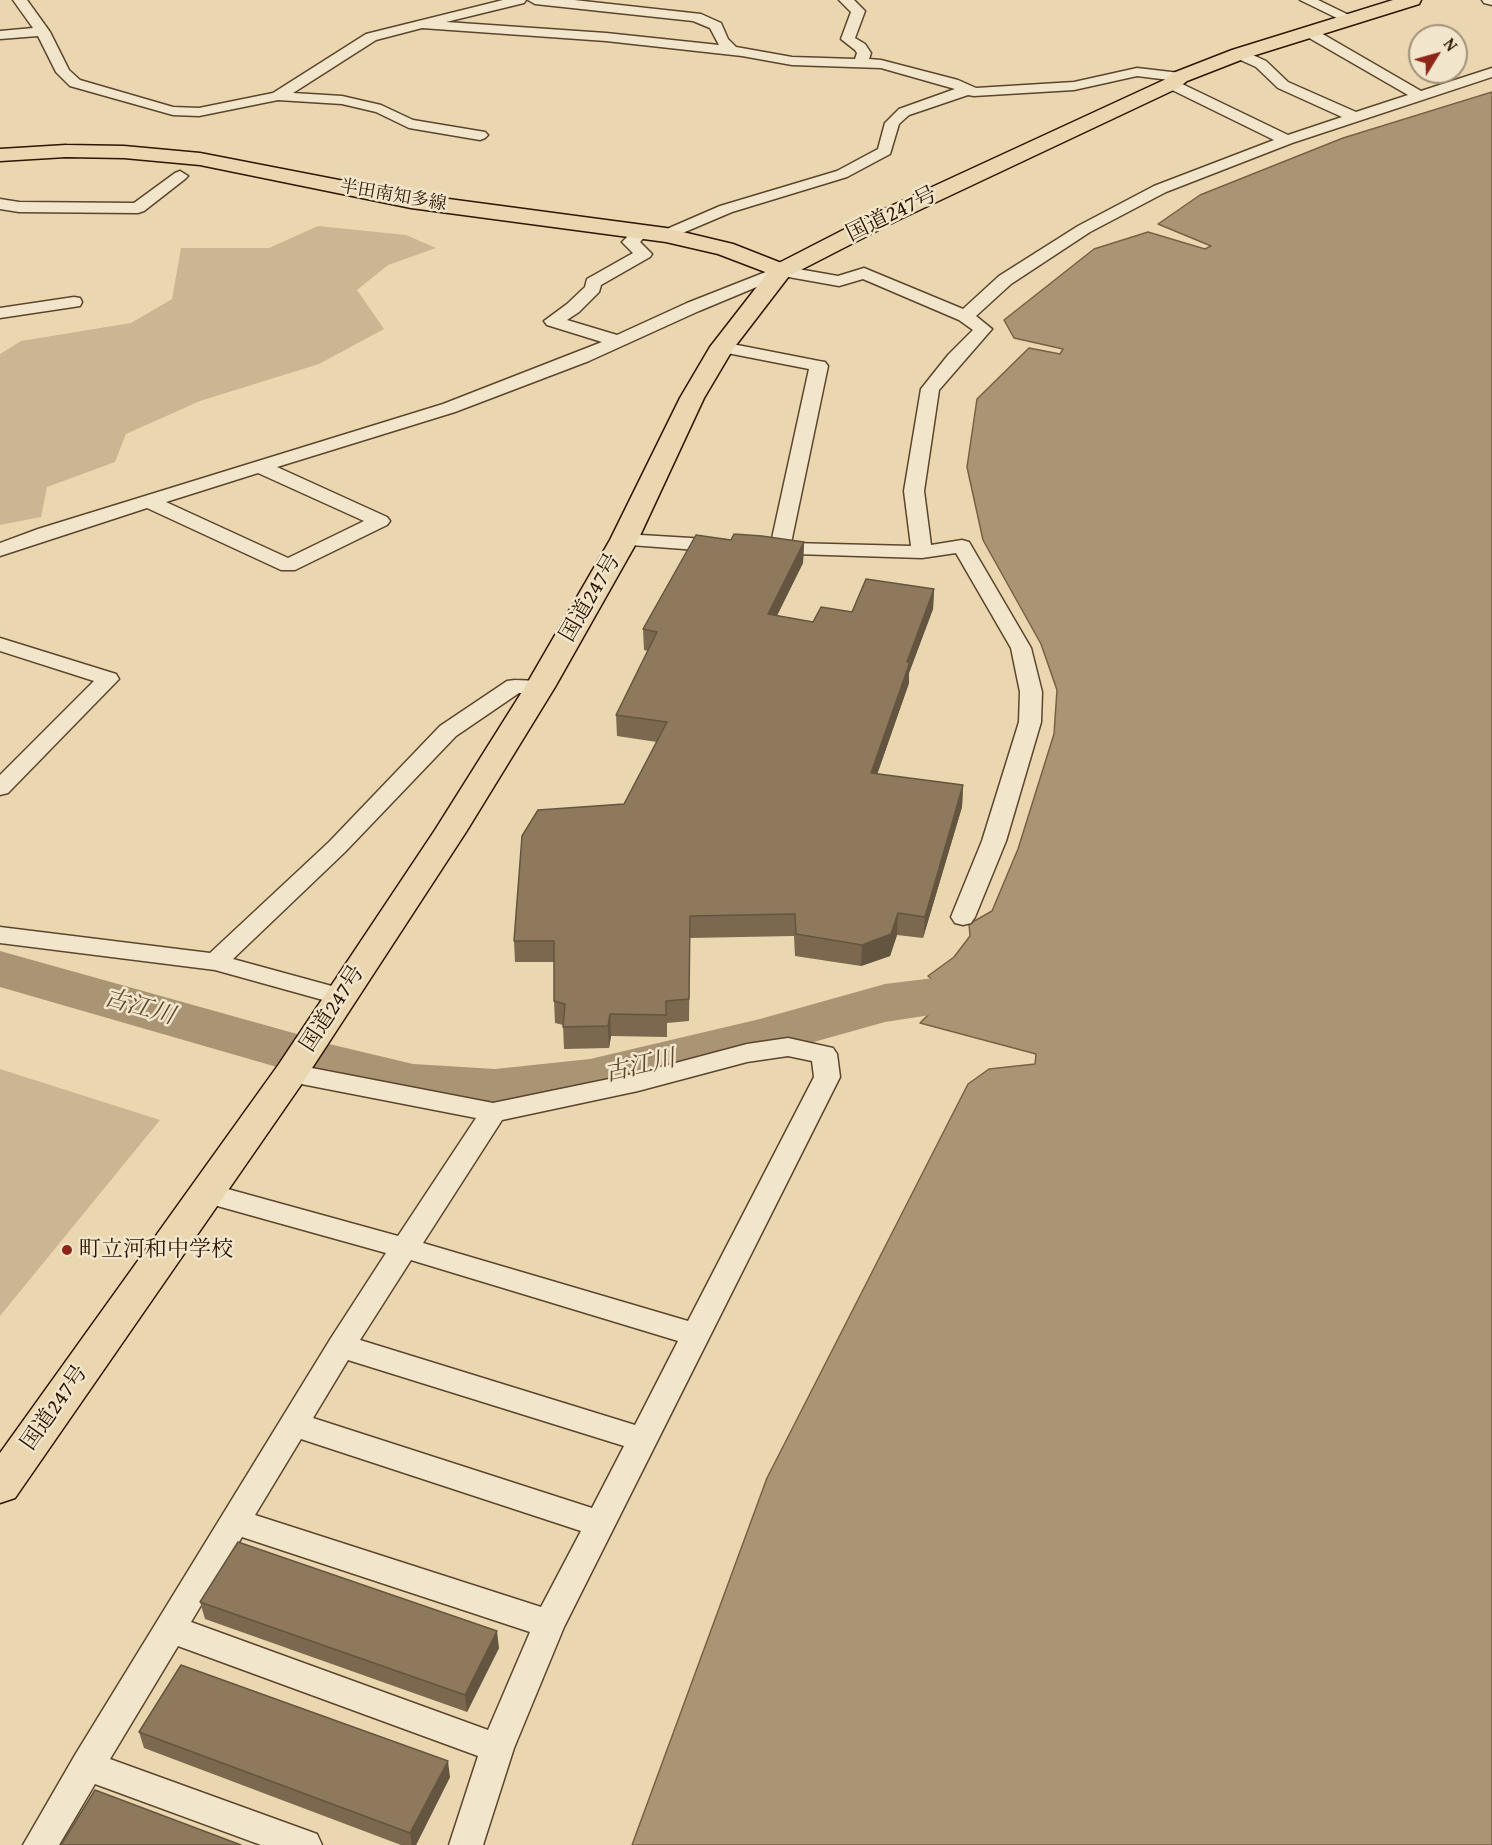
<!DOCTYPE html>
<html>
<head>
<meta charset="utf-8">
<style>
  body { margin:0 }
  #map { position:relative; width:1492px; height:1845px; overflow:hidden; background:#ead7b0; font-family:"Gentium Book Plus",serif }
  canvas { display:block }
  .north { position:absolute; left:1408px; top:24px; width:60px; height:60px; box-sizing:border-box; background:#f1e5cc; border:2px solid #a2917a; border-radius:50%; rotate:53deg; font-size:16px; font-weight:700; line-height:24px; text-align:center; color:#2c1400 }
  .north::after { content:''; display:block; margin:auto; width:21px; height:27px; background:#8f2418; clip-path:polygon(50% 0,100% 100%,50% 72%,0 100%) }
</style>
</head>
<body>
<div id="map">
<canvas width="1492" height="1845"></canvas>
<div class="north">N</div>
</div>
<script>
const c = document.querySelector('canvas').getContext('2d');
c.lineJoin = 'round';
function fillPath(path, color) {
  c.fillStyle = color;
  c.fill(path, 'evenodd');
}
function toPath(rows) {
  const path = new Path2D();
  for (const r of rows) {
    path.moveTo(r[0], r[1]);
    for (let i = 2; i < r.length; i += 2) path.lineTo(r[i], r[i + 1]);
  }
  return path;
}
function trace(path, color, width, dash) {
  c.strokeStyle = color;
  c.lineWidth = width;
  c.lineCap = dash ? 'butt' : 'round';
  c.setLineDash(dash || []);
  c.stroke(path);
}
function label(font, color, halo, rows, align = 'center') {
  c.font = font + ' "Gentium Book Plus","Noto Serif JP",serif';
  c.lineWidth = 5;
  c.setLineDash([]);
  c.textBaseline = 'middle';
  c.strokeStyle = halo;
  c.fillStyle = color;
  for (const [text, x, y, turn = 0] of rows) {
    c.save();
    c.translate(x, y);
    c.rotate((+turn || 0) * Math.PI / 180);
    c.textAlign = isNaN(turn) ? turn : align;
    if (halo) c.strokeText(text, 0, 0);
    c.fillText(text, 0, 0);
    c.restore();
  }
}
const green = toPath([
  [318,226,406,235,436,248,388,265,357,290,384,329,319,364,200,401,126,434,115,462,47,487,41,517,0,525,0,354,21,341,131,323,172,299,181,248,269,248],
  [0,1069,160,1120,0,1316]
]);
const water = toPath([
  [1492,92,1492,1845,632,1845,767,1478,968,1084,989,1069,1035,1064,1036,1054,920,1023,949,994,928,976,954,957,970,936,969,924,992,911,1018,849,1054,734,1057,690,1041,644,983,540,967,467,977,399,1029,348,1060,354,1063,349,1014,338,1004,320,1094,249,1148,232,1205,249,1211,246,1158,224,1200,195,1343,138,1492,92]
]);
const river = toPath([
  [0,951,297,1034,305,1048,297,1062,277,1067,0,987,0,951],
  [950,976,969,981,977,994,969,1007,950,1012,885,1022,760,1057,590,1099,495,1109,413,1104,305,1077,297,1063,305,1049,325,1043,413,1064,495,1069,590,1059,760,1019,885,984,950,976]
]);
const minor = toPath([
  [13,0,27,0,50,32,69,70,80,80,173,107,199,108,273,93,366,34,503,0,526,0,524,3,446,22,606,33,719,45,710,28,693,21,535,4,528,0,574,0,701,14,721,23,728,39,736,47,792,57,855,59,857,53,855,50,841,39,851,12,839,0,854,0,865,11,855,38,865,44,871,53,869,59,881,60,958,80,976,88,1074,82,1137,68,1180,73,1187,77,1185,80,1176,81,1288,135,1342,117,1278,88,1256,67,1234,57,1232,54,1234,51,1244,51,1266,61,1288,82,1356,112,1408,95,1304,35,1302,32,1304,29,1314,29,1421,91,1492,68,1492,77,1292,143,1166,192,1090,232,1011,284,976,316,992,329,939,390,924,491,931,545,962,540,969,542,1031,648,1042,692,1041,722,1006,841,975,917,971,923,963,925,955,923,951,917,982,841,1019,722,1020,692,1011,648,956,553,922,558,764,553,761,549,764,545,771,543,809,369,722,352,716,351,713,347,716,343,722,342,819,361,825,362,828,366,791,543,911,546,904,491,921,389,948,355,973,330,959,320,863,279,839,286,783,276,699,311,589,361,455,412,277,467,387,517,390,521,387,525,295,570,281,570,147,508,0,556,0,543,38,529,443,404,602,342,547,325,544,321,567,304,585,287,587,279,633,253,622,242,635,229,641,227,649,232,640,242,652,254,650,257,601,285,599,292,579,312,567,320,617,335,687,303,781,266,838,276,864,268,963,309,999,276,1078,226,1154,186,1274,140,1166,87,1164,84,1169,80,1137,76,1074,90,974,96,968,95,909,115,899,124,890,154,847,177,732,212,666,240,660,238,658,235,660,232,720,206,837,171,878,149,885,123,899,109,955,89,881,68,792,65,742,56,606,41,422,28,376,40,293,93,342,96,381,105,413,120,485,132,488,135,485,138,480,140,409,128,376,112,342,104,278,100,199,116,173,115,70,86,56,72,38,36,0,39,0,31,33,28,13,0],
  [258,473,364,521,288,558,166,502,258,473],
  [1300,0,1318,0,1357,19,1350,23,1345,22,1300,0],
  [1482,0,1492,0,1492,5,1484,3,1482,0],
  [180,171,188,176,185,179,144,211,138,213,19,212,0,209,0,199,19,202,134,203,175,173,180,171],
  [74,297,80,298,82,302,80,306,0,318,0,308,74,297],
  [624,534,724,540,731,542,734,546,731,550,724,552,617,544,614,540,617,536,624,534],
  [0,638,116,674,119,679,8,793,0,795,0,775,94,681,0,651,0,638],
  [515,680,540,681,548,682,551,687,548,692,540,693,519,693,456,736,345,852,233,959,350,991,353,997,350,1003,341,1005,215,970,0,943,0,927,210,953,329,842,440,726,507,681,515,680],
  [788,1038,833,1048,837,1054,840,1077,564,1627,514,1748,483,1845,449,1845,478,1756,178,1646,110,1759,317,1834,322,1845,261,1845,95,1784,59,1845,23,1845,75,1755,331,1338,386,1253,196,1200,192,1193,196,1186,206,1183,398,1236,476,1118,291,1082,282,1079,278,1073,282,1067,291,1064,493,1103,638,1073,747,1044,788,1038],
  [788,1056,812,1061,814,1077,688,1321,423,1243,502,1120,638,1091,747,1062,788,1056],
  [411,1260,678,1341,635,1425,360,1340,411,1260],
  [348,1360,624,1446,592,1508,313,1418,348,1360],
  [301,1439,581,1531,541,1607,255,1515,301,1439],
  [242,1537,530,1632,488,1730,191,1622,242,1537]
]);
const primary = toPath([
  [66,145,124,146,200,153,411,194,666,228,733,244,789,266,792,271,789,276,781,278,718,254,666,242,411,208,200,165,124,158,66,157,0,161,0,149,66,145]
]);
const trunk = toPath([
  [1393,0,1421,0,1419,4,1246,58,1187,81,1178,88,896,221,789,276,733,349,704,398,638,540,555,687,466,832,303,1082,15,1498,0,1503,0,1453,279,1064,435,830,525,687,610,540,680,398,710,347,773,266,880,211,1164,80,1173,73,1232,50,1393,0]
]);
const wall = toPath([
  [731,540,804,542,803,563,777,616,813,622,934,589,933,609,909,673,909,683,877,774,963,785,962,807,923,938,897,935,890,956,861,966,795,956,794,936,690,938,689,1021,667,1023,667,1037,611,1036,609,1048,564,1049,563,1025,555,1023,554,1001,554,962,515,962,514,941,624,804,657,742,617,736,616,715,648,651,644,650,643,629],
  [200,1602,499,1648,467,1712,205,1619],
  [139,1732,450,1777,416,1845,401,1845,144,1748]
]);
const shadedWall = toPath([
  [804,542,803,563,767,635,768,614],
  [934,589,933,609,909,673,909,683,870,795,871,773,907,662],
  [963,785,962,807,923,938,925,917],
  [898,913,897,935,890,956,861,966,862,945],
  [610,1014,611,1036,609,1048,608,1026],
  [497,1631,499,1648,467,1712,465,1695],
  [448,1761,450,1777,416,1845,412,1845,410,1833]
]);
const building = toPath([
  [734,534,762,536,804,542,768,614,813,622,821,607,852,612,866,579,934,589,907,662,910,662,871,773,963,785,925,917,898,913,891,934,862,945,796,934,795,914,690,916,689,999,666,1001,666,1015,610,1014,608,1026,563,1027,565,1004,554,1001,554,941,514,941,522,836,538,810,624,804,667,722,616,715,657,632,643,629,696,535,731,540,734,534],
  [238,1542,497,1631,465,1695,200,1602,238,1542],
  [181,1665,448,1761,410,1833,139,1732,181,1665],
  [95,1790,241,1845,61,1845,95,1790]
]);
const markers = [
  [67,1250,6,"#8f2418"]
];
const farStreetnames = [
  ["半田南知多線",393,196,10]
];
const streetNames = [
  ["国道247号",892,215,-26],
  ["国道247号",591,598,-60],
  ["国道247号",333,1009,-57],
  ["国道247号",55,1408,-55]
];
const poiNames = [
  ["町立河和中学校",79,1250]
];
const waterNames = [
  ["古江川",139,1008,16],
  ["古江川",640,1067,-13]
];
fillPath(green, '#cab692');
fillPath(water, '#a99574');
trace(water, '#776146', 1.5);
fillPath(river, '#a99574');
trace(minor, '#5c452c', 3);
trace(primary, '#2c1400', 3);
trace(trunk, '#2c1400', 3);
fillPath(minor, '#f1e5cc');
fillPath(primary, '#ead7b0');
fillPath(trunk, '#ead7b0');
fillPath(wall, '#7b684f');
fillPath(shadedWall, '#645540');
fillPath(building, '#8f795c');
trace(building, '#645540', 1.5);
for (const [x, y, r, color] of markers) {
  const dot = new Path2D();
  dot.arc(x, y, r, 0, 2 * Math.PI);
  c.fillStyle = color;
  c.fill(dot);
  trace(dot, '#f1e5cc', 2);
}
label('18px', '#2c1400', '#f1e5cc', farStreetnames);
label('22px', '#2c1400', '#f1e5cc', streetNames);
label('22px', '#2c1400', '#f1e5cc', poiNames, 'left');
label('italic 24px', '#5e482e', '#f1e5cc', waterNames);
</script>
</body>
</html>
